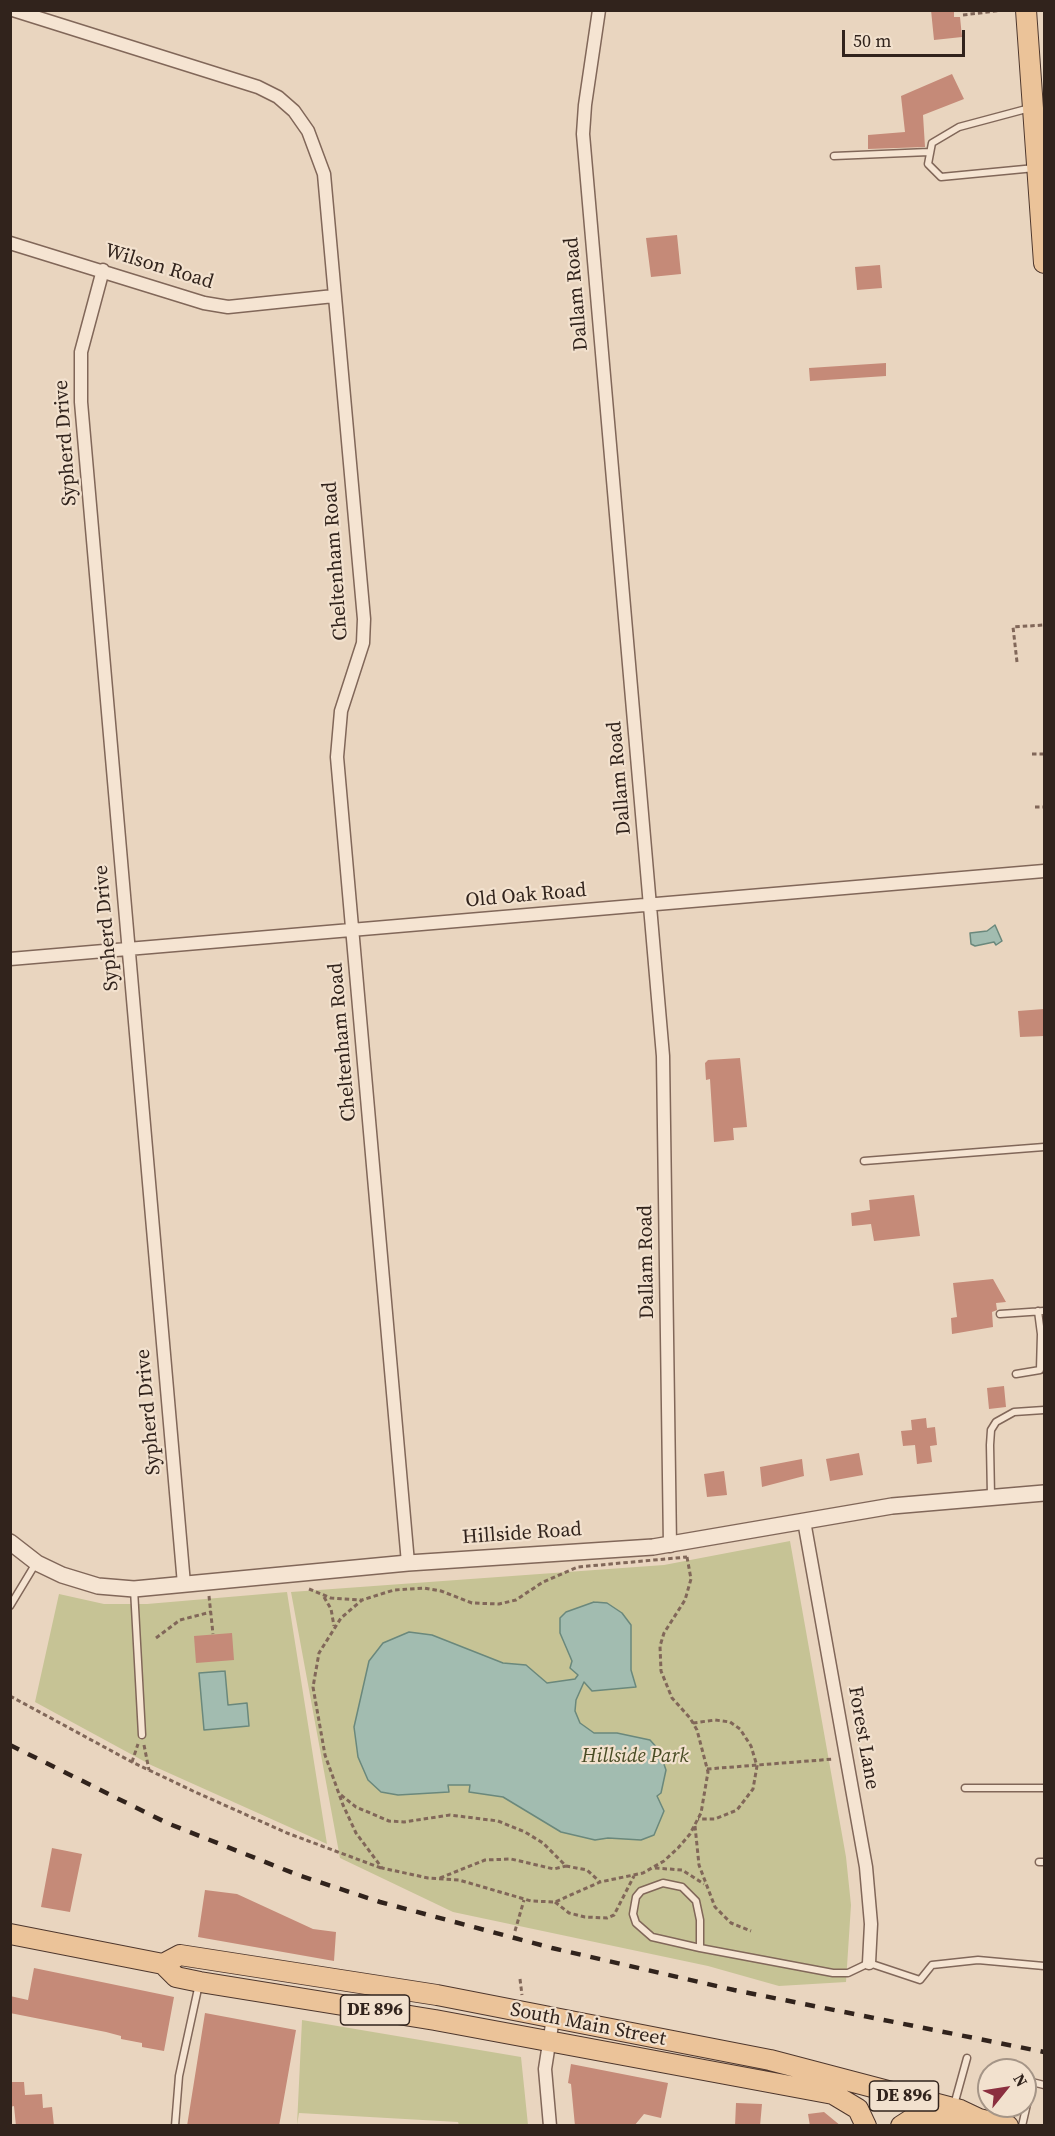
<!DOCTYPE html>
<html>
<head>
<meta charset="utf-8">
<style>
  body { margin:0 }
  #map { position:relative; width:1055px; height:2136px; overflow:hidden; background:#e9d5bf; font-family:"Source Serif 4",serif }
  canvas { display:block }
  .frame { position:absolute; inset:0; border:12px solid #31231c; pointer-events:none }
  .north { position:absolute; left:977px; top:2058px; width:60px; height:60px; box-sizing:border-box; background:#f2e1ce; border:2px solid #a59587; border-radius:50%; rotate:60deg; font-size:16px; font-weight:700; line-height:24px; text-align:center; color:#31231c }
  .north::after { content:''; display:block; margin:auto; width:21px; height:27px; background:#8b2e3f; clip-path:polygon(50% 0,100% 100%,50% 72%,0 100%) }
  .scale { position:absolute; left:842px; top:30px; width:123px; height:27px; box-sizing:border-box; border:3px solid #31231c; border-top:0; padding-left:8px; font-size:18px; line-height:21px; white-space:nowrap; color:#31231c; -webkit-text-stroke:4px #f2e1ce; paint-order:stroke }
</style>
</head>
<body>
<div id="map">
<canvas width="1055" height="2136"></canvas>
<div class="frame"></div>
<div class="north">N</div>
<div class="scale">50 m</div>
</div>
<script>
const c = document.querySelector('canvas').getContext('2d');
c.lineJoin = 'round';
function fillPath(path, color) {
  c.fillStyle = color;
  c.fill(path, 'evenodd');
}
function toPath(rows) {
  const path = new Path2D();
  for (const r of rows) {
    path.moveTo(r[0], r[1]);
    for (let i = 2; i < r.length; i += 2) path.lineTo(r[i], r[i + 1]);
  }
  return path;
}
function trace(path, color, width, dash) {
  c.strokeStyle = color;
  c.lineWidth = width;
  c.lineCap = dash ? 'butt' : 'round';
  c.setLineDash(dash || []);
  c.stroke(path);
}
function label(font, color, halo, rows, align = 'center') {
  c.font = font + ' "Source Serif 4",serif';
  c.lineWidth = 4.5;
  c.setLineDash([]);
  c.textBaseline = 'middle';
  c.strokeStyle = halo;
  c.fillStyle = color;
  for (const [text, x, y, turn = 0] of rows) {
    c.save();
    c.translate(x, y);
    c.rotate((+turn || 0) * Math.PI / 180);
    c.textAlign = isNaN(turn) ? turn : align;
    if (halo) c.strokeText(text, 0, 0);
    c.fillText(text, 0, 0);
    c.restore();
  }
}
const green = toPath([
  [790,1541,846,1857,851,1905,846,1982,779,1986,708,1966,453,1912,340,1858,291,1592,664,1565],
  [287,1592,327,1844,151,1765,35,1702,59,1594,104,1604,147,1604],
  [302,2020,521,2057,528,2125,459,2125,458,2122,299,2113,297,2125]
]);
const water = toPath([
  [995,925,1002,941,996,945,994,942,975,946,971,944,970,933,987,931,995,925],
  [594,1602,607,1603,622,1613,631,1625,631,1670,636,1687,592,1691,584,1682,576,1700,575,1711,580,1723,594,1733,617,1733,650,1740,659,1750,666,1770,661,1793,657,1796,664,1811,654,1835,641,1840,608,1838,595,1840,561,1832,503,1797,469,1792,470,1785,448,1785,449,1792,398,1795,381,1792,368,1780,358,1757,354,1727,369,1661,383,1643,409,1632,432,1635,503,1663,526,1665,547,1683,575,1679,578,1675,570,1668,572,1661,560,1633,560,1618,566,1612,594,1602],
  [225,1671,228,1705,247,1703,249,1726,204,1730,199,1673,225,1671]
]);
const building = toPath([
  [931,10,954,10,954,17,960,17,962,37,934,40],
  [952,74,964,99,923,115,925,147,868,149,868,135,905,132,901,96],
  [677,235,681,274,651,277,646,238],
  [880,265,882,288,857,290,855,267],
  [886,363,886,376,810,381,809,368],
  [1044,1009,1044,1036,1020,1037,1018,1011],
  [740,1058,747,1127,733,1128,734,1140,714,1142,710,1079,706,1080,705,1063,708,1060],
  [914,1195,920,1236,874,1241,871,1224,852,1226,851,1213,870,1210,869,1200],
  [993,1279,1006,1302,996,1303,997,1310,992,1312,993,1327,952,1334,951,1318,957,1317,953,1283],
  [1004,1386,1006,1407,989,1409,987,1388],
  [926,1418,927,1428,935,1427,937,1445,930,1446,932,1462,917,1464,915,1445,903,1446,901,1431,912,1430,911,1420],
  [859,1453,863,1475,830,1481,826,1459],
  [802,1459,804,1476,762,1487,760,1467],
  [724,1471,727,1495,707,1497,704,1474],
  [232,1633,234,1660,196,1663,194,1636],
  [52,1848,82,1854,70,1912,41,1907],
  [205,1890,237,1894,313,1929,336,1932,334,1961,198,1937],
  [34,1968,174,1997,164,2051,142,2047,142,2043,121,2039,121,2036,106,2032,10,2013,10,1996,28,2000],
  [205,2013,296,2030,279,2126,187,2126],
  [571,2064,668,2083,661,2118,644,2114,634,2126,575,2126,571,2084,568,2083],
  [10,2082,24,2082,25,2095,42,2094,43,2108,52,2107,54,2126,16,2126,14,2106,10,2107],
  [736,2103,762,2104,760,2126,735,2126],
  [824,2112,841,2126,810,2126,808,2114]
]);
const path = toPath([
  [963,15,1004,10],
  [1017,662,1013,627,1044,625],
  [1032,754,1044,754],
  [1035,807,1044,807],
  [1043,907,1044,907],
  [687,1557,691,1579,685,1600,664,1633,660,1646,661,1671,672,1698,690,1718,697,1730,708,1772,701,1813,690,1834,678,1848,664,1861,643,1873,600,1882,555,1902,531,1901,459,1880,428,1878,382,1868,356,1833,343,1805,325,1755,313,1687,319,1653,341,1618,362,1600,394,1590,424,1588,441,1591,472,1603,499,1604,516,1600,543,1582,578,1567,687,1557],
  [309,1589,331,1598,361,1600],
  [209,1596,213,1634],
  [324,1597,331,1609,334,1626],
  [156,1638,180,1620,211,1612],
  [10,1696,132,1762,193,1791,287,1833,381,1868],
  [693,1723,715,1720,730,1722,740,1729,751,1746,757,1766,753,1789,737,1810,715,1819,698,1819],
  [144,1745,149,1770],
  [132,1762,138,1744],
  [707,1769,834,1759],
  [341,1795,356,1807,389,1821,404,1822,450,1815,498,1821,525,1832,543,1843,566,1866,587,1870,600,1882],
  [695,1826,699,1865,715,1907,731,1923,751,1931],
  [655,1868,682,1870,704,1884],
  [440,1878,485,1860,511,1859,554,1869,566,1866],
  [555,1902,569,1913,585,1917,607,1918,614,1915,634,1876],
  [515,1931,524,1900],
  [520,1979,522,1995]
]);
const service = toPath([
  [1030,108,959,127,932,143,928,164,941,177,1035,168],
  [834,156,929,152],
  [864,1161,1044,1147],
  [1000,1314,1044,1311],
  [1016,1374,1040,1370,1041,1334,1038,1311],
  [991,1496,990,1445,991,1430,996,1422,1014,1412,1044,1410],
  [134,1589,142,1735],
  [10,1606,36,1563],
  [965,1788,1044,1788],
  [1039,1862,1044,1862],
  [663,1883,682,1887,696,1901,700,1920,700,1948,652,1937,636,1923,633,1914,636,1897,641,1891,663,1883],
  [700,1948,833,1973,848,1973,869,1963,920,1980,932,1965,978,1960,1044,1966],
  [954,2105,967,2058],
  [175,2126,179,2076,199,1984],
  [1022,2126,1032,2082,1044,2085]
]);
const minor = toPath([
  [13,10,258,87,278,97,294,111,308,131,324,174,364,619,363,643,341,711,337,757,408,1563],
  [599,10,585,105,583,134,663,1056,670,1546],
  [10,243,204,303,228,307,334,296],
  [103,270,81,352,81,402,184,1584],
  [10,959,1044,871],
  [804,1521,866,1867,871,1924,869,1963],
  [550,2126,545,2069,553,2018]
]);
const tertiary = toPath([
  [10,1542,37,1563,62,1575,98,1586,134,1589,408,1563,653,1547,892,1506,1044,1493]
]);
const primary = toPath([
  [1026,10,1044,263],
  [10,1934,163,1964,176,1977,200,1982,435,2020,833,2094,858,2109,866,2126],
  [163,1964,180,1955,437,1995,770,2060,960,2110,979,2119,1008,2126],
  [901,2126,915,2117,925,2116,956,2122]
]);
const rail = toPath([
  [10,1745,167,1823,298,1875,380,1902,552,1948,734,1990,1044,2052]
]);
const shields = [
  [375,2010,69],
  [904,2096,69]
];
const shieldNames = [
  ["DE 896",375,2010],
  ["DE 896",904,2096]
];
const streetNames = [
  ["Wilson Road",159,267,17],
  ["Dallam Road",577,294,-95],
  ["Sypherd Drive",66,443,-94],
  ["Cheltenham Road",336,561,-94],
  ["Dallam Road",620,778,-95],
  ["Old Oak Road",526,896,-5],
  ["Sypherd Drive",107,928,-95],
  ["Cheltenham Road",343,1042,-95],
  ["Dallam Road",647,1262,-91],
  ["Sypherd Drive",149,1412,-95],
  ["Hillside Road",522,1534,-4],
  ["Forest Lane",863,1738,80],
  ["South Main Street",588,2025,11]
];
const parkNames = [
  ["Hillside Park",635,1757]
];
fillPath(green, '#c6c395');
fillPath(water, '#a2bcb0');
trace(water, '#6a887c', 1.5);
fillPath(building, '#c58a78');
trace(service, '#816759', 9);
trace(minor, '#816759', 15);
trace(tertiary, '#816759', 18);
trace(primary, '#4e372d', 22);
trace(path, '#816759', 3, [4.5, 3]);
trace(service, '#f5e4d2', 6);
trace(minor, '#f5e4d2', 12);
trace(tertiary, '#f5e4d2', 15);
trace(primary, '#ebc399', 20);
trace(rail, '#31231c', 4.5, [10, 10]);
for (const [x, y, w] of shields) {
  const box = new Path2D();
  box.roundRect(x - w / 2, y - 15, w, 30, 4.5);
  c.fillStyle = '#f2e1ce';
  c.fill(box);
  trace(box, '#31231c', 1.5);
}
label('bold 18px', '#31231c', null, shieldNames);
label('20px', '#31231c', '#f2e1ce', streetNames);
label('italic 20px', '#494c25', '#f2e1ce', parkNames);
</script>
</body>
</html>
